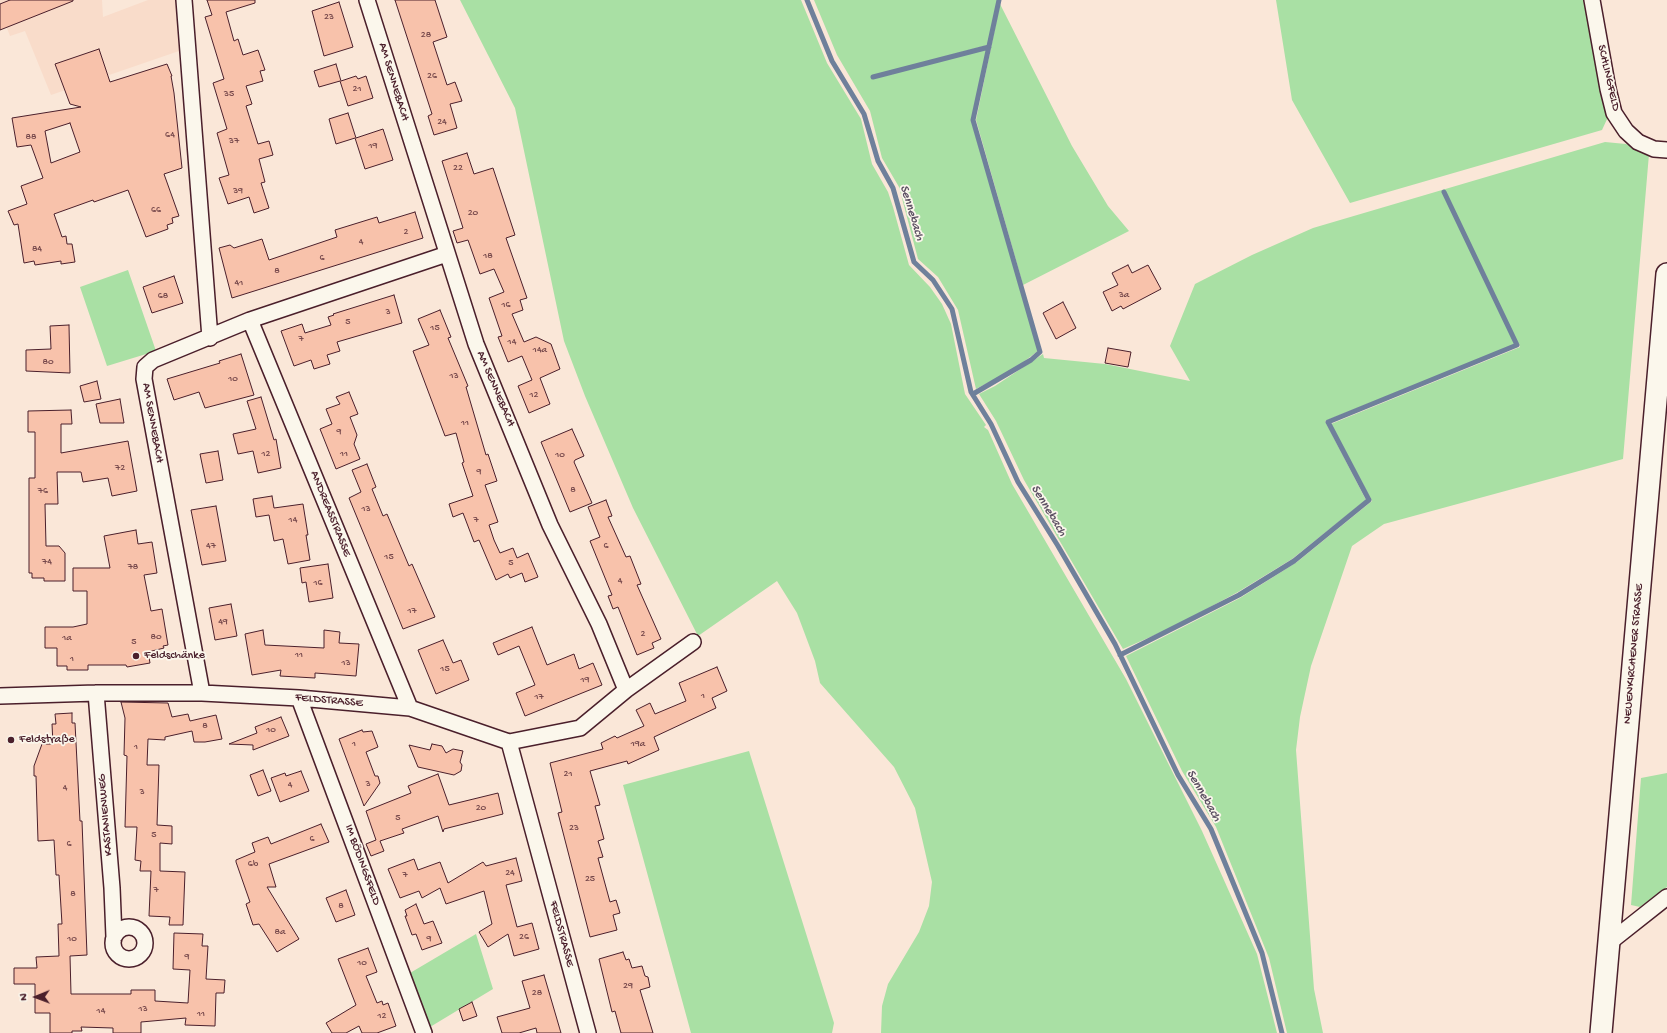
<!DOCTYPE html>
<html>
<head>
<meta charset="utf-8">
<style>
  body { margin:0 }
  #map { position:relative; width:1667px; height:1033px; overflow:hidden; background:#fae7d8; font-family:"Gochi Hand",sans-serif }
  canvas { display:block }
  .north { position:absolute; left:16px; top:977px; width:40px; height:40px; -webkit-text-stroke:3px #fbf7ec; paint-order:stroke; rotate:269deg; font-size:11px; font-weight:700; line-height:16px; text-align:center; color:#4a1f2b }
  .north::after { content:''; display:block; margin:auto; width:14px; height:18px; background:#4a1f2b; clip-path:polygon(50% 0,100% 100%,50% 72%,0 100%) }
</style>
</head>
<body>
<div id="map">
<canvas width="1667" height="1033"></canvas>
<div class="north">N</div>
</div>
<script>
const c = document.querySelector('canvas').getContext('2d');
c.lineJoin = 'round';
function fillPath(path, color) {
  c.fillStyle = color;
  c.fill(path, 'evenodd');
}
function toPath(rows) {
  const path = new Path2D();
  for (const r of rows) {
    if (r.length === 3) {
      path.moveTo(r[0] + r[2], r[1]);
      path.arc(r[0], r[1], r[2], 0, 2 * Math.PI);
      continue;
    }
    path.moveTo(r[0], r[1]);
    for (let i = 2; i < r.length; i += 2) path.lineTo(r[i], r[i + 1]);
  }
  return path;
}
function trace(path, color, width, dash) {
  c.strokeStyle = color;
  c.lineWidth = width;
  c.lineCap = dash ? 'butt' : 'round';
  c.setLineDash(dash || []);
  c.stroke(path);
}
function label(font, color, halo, rows, align = 'center') {
  c.font = font + ' "Gochi Hand",sans-serif';
  c.lineWidth = 3.5;
  c.setLineDash([]);
  c.textBaseline = 'middle';
  c.strokeStyle = halo;
  c.fillStyle = color;
  for (const [text, x, y, turn = 0] of rows) {
    c.save();
    c.translate(x, y);
    c.rotate((+turn || 0) * Math.PI / 180);
    c.textAlign = isNaN(turn) ? turn : align;
    if (halo) c.strokeText(text, 0, 0);
    c.fillText(text, 0, 0);
    c.restore();
  }
}
const built = toPath([
  [0,0,102,0,103,17,148,0,175,0,179,51,51,95,25,31,10,36,0,10]
]);
const green = toPath([
  [460,0,801,0,827,63,861,119,872,164,888,192,893,207,909,265,930,287,942,304,951,324,965,394,986,425,984,427,988,430,1012,484,1126,679,1202,831,1257,954,1277,1033,881,1033,882,1006,888,984,919,932,929,906,932,882,915,808,894,767,820,683,815,661,797,613,777,581,698,636,633,508,585,396,564,341,515,108],
  [814,0,998,0,988,45,871,76,872,79,987,49,971,120,1038,351,1014,369,976,389,958,310,938,277,918,259,899,187,882,158,870,111,837,55],
  [1276,0,1585,0,1601,95,1608,117,1602,130,1350,203,1292,100],
  [1000,4,1072,146,1108,206,1129,231,1023,285,976,120],
  [1605,142,1626,144,1649,154,1623,459,1384,524,1352,546,1311,666,1300,717,1296,750,1314,989,1323,1033,1287,1033,1269,958,1216,827,1182,771,1126,656,1240,598,1297,562,1372,501,1331,424,1520,347,1519,343,1325,421,1366,500,1292,559,1238,592,1173,627,1123,649,1024,480,996,421,979,394,995,386,1043,354,1044,358,1105,364,1190,381,1170,346,1195,284,1252,255,1313,228],
  [128,270,156,351,107,366,80,287],
  [749,751,834,1023,832,1033,691,1033,623,785],
  [1667,773,1667,887,1640,907,1631,905,1641,778],
  [476,934,493,989,430,1027,410,973]
]);
const stream = toPath([
  [807,0,832,61,864,114,878,161,893,188,914,262,933,280,952,309,971,392,991,424,1018,482,1058,546,1115,644,1178,775,1211,829,1262,953,1282,1033],
  [873,77,989,47],
  [973,394,1031,360,1040,352,973,120,999,0],
  [1120,655,1239,595,1294,561,1369,500,1328,422,1517,345,1444,192]
]);
const building = toPath([
  [10,0,73,0,73,1,0,30,0,4,10,0],
  [207,0,255,0,255,3,226,12,234,41,238,39,243,55,258,50,265,70,260,71,263,81,246,86,252,104,246,106,258,144,269,141,273,155,259,159,265,182,261,183,269,208,254,213,249,197,228,204,219,178,229,175,217,133,227,129,213,83,224,79,205,17,212,15,207,0],
  [395,0,435,0,447,37,433,42,447,85,455,82,462,101,450,104,457,128,434,135,428,116,432,114,395,0],
  [339,2,353,47,324,56,312,11,339,2],
  [99,49,110,82,167,64,172,76,171,76,174,93,182,168,164,174,179,216,172,218,173,223,167,225,168,229,146,237,128,190,94,202,93,200,54,214,62,237,66,236,67,244,72,244,75,262,61,264,61,261,35,265,34,261,24,263,18,224,14,225,8,211,27,204,21,186,43,178,31,145,17,147,12,118,81,107,70,104,55,64,99,49],
  [70,123,80,152,51,163,45,131,70,123],
  [336,64,341,81,356,76,358,79,366,76,373,98,348,106,340,81,319,87,314,71,336,64],
  [348,113,356,138,383,129,393,160,365,169,355,138,336,144,329,119,348,113],
  [467,153,474,174,493,168,515,235,506,238,527,298,520,300,523,310,512,314,524,342,536,337,551,344,560,369,540,378,550,404,529,413,518,386,532,380,522,356,508,362,498,337,502,336,489,298,504,292,494,269,480,274,468,240,457,243,453,231,463,228,442,161,467,153],
  [415,212,423,238,232,298,219,248,230,245,234,248,262,239,269,260,337,237,335,230,377,217,379,223,415,212],
  [1128,265,1132,273,1148,265,1161,289,1123,309,1121,306,1112,311,1103,292,1118,285,1112,273,1128,265],
  [174,276,183,303,152,313,143,287,174,276],
  [394,295,402,323,337,342,340,351,327,355,330,364,314,369,311,360,294,366,281,331,302,324,305,333,331,325,328,317,334,315,333,314,394,295],
  [1063,302,1076,328,1056,339,1043,313,1063,302],
  [440,310,451,337,448,338,468,386,466,387,486,455,488,454,497,481,485,485,498,522,489,525,494,540,500,553,513,548,517,558,528,553,538,577,525,582,522,573,510,578,508,574,496,580,479,540,474,542,463,513,453,517,449,504,473,496,462,463,464,462,456,433,445,436,413,351,429,345,418,319,440,310],
  [69,325,70,373,26,371,26,350,51,349,50,326,69,325],
  [1108,348,1131,352,1128,367,1105,363,1108,348],
  [241,354,254,395,205,408,199,392,174,400,167,379,220,363,219,361,241,354],
  [97,381,101,399,84,402,80,386,97,381],
  [349,392,358,414,350,417,357,435,354,444,360,459,336,469,320,429,332,424,326,409,340,404,336,397,349,392],
  [261,397,274,440,276,439,281,468,258,473,253,451,238,454,233,434,256,429,247,401,261,397],
  [120,399,124,423,100,423,96,404,120,399],
  [71,410,72,424,61,424,61,453,128,441,137,491,112,496,108,478,83,482,81,472,57,472,58,504,45,504,46,546,59,546,65,553,65,581,44,581,44,578,32,578,32,573,29,573,29,478,35,478,35,432,28,432,28,411,71,410],
  [572,429,584,456,575,460,574,462,592,503,570,512,541,442,572,429],
  [218,451,223,480,206,483,200,454,218,451],
  [367,464,376,487,372,489,383,516,387,514,409,566,412,564,435,617,403,629,349,498,361,492,352,470,367,464],
  [272,496,274,508,303,504,308,535,306,535,310,560,288,564,283,539,274,541,269,515,256,517,253,499,272,496],
  [606,500,612,516,608,517,626,557,630,556,641,584,637,585,661,639,652,643,654,648,637,655,618,607,613,609,608,596,612,595,590,541,600,537,588,507,606,500],
  [216,506,226,561,202,565,191,510,216,506],
  [136,530,138,544,152,542,157,573,144,575,151,611,162,609,168,645,163,646,164,648,148,652,150,663,127,667,126,665,88,665,88,670,67,670,67,666,57,666,57,648,45,648,45,627,73,627,87,624,87,591,73,591,73,568,110,568,104,536,136,530],
  [328,564,333,598,309,602,306,582,302,583,300,568,328,564],
  [231,604,237,636,215,640,209,608,231,604],
  [532,627,547,665,574,654,579,669,593,663,602,685,525,716,516,693,535,685,519,646,498,655,493,643,532,627],
  [263,630,265,645,324,648,324,630,340,632,339,643,359,644,356,676,315,673,315,678,280,676,281,670,252,675,245,634,263,630],
  [443,640,453,663,461,660,469,680,436,694,418,650,443,640],
  [717,667,727,691,712,698,716,708,654,737,659,750,628,764,627,761,590,771,600,805,595,806,604,839,598,841,603,857,598,858,610,902,616,900,620,913,613,915,617,930,590,937,558,813,562,812,550,763,603,749,601,743,615,736,617,738,644,726,636,710,650,703,655,714,686,701,679,683,717,667],
  [121,702,168,703,172,717,188,714,190,721,216,715,222,739,205,742,194,742,192,731,165,737,165,740,148,739,147,765,159,765,157,825,172,826,172,844,160,843,160,871,185,872,183,925,169,925,170,917,149,916,151,871,140,871,141,861,135,860,137,827,125,827,127,756,124,755,125,718,121,702],
  [72,713,72,723,75,723,80,821,82,821,87,955,70,956,71,994,131,994,131,990,155,990,155,1001,188,1003,190,970,173,969,174,933,203,934,202,946,208,946,206,979,225,980,224,993,216,993,215,1026,185,1025,186,1018,141,1022,141,1033,113,1033,113,1028,81,1027,82,1031,72,1031,72,1033,50,1033,50,1013,35,1013,35,984,14,984,14,968,37,968,36,957,59,956,58,924,62,924,59,875,56,875,54,840,38,841,36,776,34,776,34,766,42,744,53,744,52,724,56,724,55,714,72,713],
  [281,717,289,736,253,750,253,745,229,744,257,733,255,727,281,717],
  [362,730,363,732,372,731,378,747,366,752,375,776,378,776,380,783,364,806,339,739,362,730],
  [432,744,442,746,446,753,453,749,463,751,460,762,462,765,461,771,454,775,418,767,409,745,430,750,432,744],
  [263,770,271,791,258,796,250,775,263,770],
  [301,771,309,791,280,802,271,778,285,773,286,776,301,771],
  [438,774,449,805,498,793,503,814,444,829,443,832,438,816,402,829,404,833,380,841,384,851,371,856,366,844,376,840,366,811,411,793,408,786,438,774],
  [321,824,329,842,269,864,276,887,267,887,299,939,277,952,259,924,253,925,246,904,250,902,236,862,236,860,255,852,252,843,268,837,271,844,321,824],
  [516,858,522,881,506,885,517,927,532,923,539,949,514,956,508,934,488,947,479,932,492,924,484,891,446,904,440,888,422,898,419,891,400,898,388,869,414,859,418,870,440,862,448,883,483,862,486,866,516,858],
  [346,890,355,915,336,922,326,898,346,890],
  [416,904,424,924,433,921,442,943,422,950,416,934,412,935,405,916,407,916,405,910,416,904],
  [368,948,377,972,366,976,377,1003,382,1001,383,1005,388,1003,396,1026,377,1033,362,1033,359,1026,346,1033,332,1033,326,1023,356,1005,338,959,368,948],
  [623,952,626,960,629,959,632,968,642,966,645,976,648,977,650,987,640,990,653,1033,621,1033,615,1011,612,1012,599,959,623,952],
  [544,975,561,1033,537,1033,536,1028,519,1033,502,1033,497,1017,530,1008,522,981,544,975],
  [472,1002,477,1016,463,1021,459,1009,472,1002]
]);
const street = toPath([
  [184,0,210,338],
  [367,0,476,344,550,525,599,624,626,690],
  [1592,0,1608,89,1614,113,1626,131,1638,142,1654,149,1667,150],
  [250,320,410,708],
  [96,693,112,888,114,937],
  [202,693,144,379,145,367,153,360,250,320,447,254],
  [0,696,96,693,202,693,299,698,410,708,509,742,588,1033],
  [299,698,424,1033],
  [509,742,580,728,626,690,693,642],
  [129,943,16],
  [1610,942,1667,897]
]);
const secondary = toPath([
  [1601,1033,1667,274]
]);
const markers = [
  [136,656,4,"#4a1f2b"],
  [11,740,4,"#4a1f2b"]
];
const numberNames = [
  ["23",329,17],
  ["28",426,35],
  ["26",432,76],
  ["21",357,89],
  ["35",229,94],
  ["24",442,122],
  ["64",170,135],
  ["88",31,137],
  ["37",234,141],
  ["19",373,146],
  ["22",458,168],
  ["39",238,191],
  ["66",156,210],
  ["20",473,213],
  ["2",406,232],
  ["4",361,242],
  ["84",37,249],
  ["18",488,256],
  ["6",322,258],
  ["8",277,271],
  ["41",239,283],
  ["3a",1124,295],
  ["68",163,296],
  ["16",506,305],
  ["3",388,312],
  ["5",348,322],
  ["15",435,328],
  ["7",301,339],
  ["14",512,342],
  ["14a",540,350],
  ["80",48,362],
  ["13",454,376],
  ["10",233,379],
  ["12",534,395],
  ["11",465,423],
  ["9",339,432],
  ["12",266,454],
  ["11",344,454],
  ["10",560,455],
  ["72",120,468],
  ["9",479,472],
  ["8",573,490],
  ["76",43,491],
  ["13",366,509],
  ["14",293,520],
  ["7",476,520],
  ["47",211,546],
  ["6",606,546],
  ["15",389,557],
  ["74",47,562],
  ["5",511,563],
  ["78",133,567],
  ["4",620,581],
  ["16",318,583],
  ["17",412,611],
  ["49",223,622],
  ["2",643,634],
  ["80",156,637],
  ["1a",67,638],
  ["5",134,642],
  ["11",299,655],
  ["1",72,659],
  ["13",346,663],
  ["15",445,669],
  ["19",585,680],
  ["1",703,696],
  ["17",539,697],
  ["8",205,726],
  ["10",271,730],
  ["1",354,744],
  ["19a",638,744],
  ["1",136,747],
  ["21",568,774],
  ["3",368,784],
  ["4",290,785],
  ["4",65,788],
  ["3",142,792],
  ["20",481,808],
  ["5",398,818],
  ["23",574,828],
  ["5",154,835],
  ["6",312,839],
  ["6",69,844],
  ["6b",253,864],
  ["24",510,873],
  ["7",405,875],
  ["25",590,879],
  ["7",156,890],
  ["8",73,894],
  ["8",341,906],
  ["8a",280,932],
  ["26",524,937],
  ["10",72,939],
  ["9",429,939],
  ["9",187,957],
  ["10",362,963],
  ["29",628,986],
  ["28",537,993],
  ["13",143,1009],
  ["14",101,1011],
  ["11",201,1014],
  ["12",382,1016]
];
const streetNames = [
  ["SCHLINGFELD",1608,78,77],
  ["AM SENNEBACH",393,82,73],
  ["AM SENNEBACH",495,389,67],
  ["AM SENNEBACH",152,423,80],
  ["ANDREASSTRASSE",330,514,68],
  ["NEUENKIRCHENER STRASSE",1634,654,-85],
  ["FELDSTRASSE",329,701,5],
  ["KASTANIENWEG",106,815,-95],
  ["IM BÖDINGSFELD",362,865,70],
  ["FELDSTRASSE",561,934,75]
];
const poiNames = [
  ["Feldschänke",144,656],
  ["Feldstraße",19,740]
];
const waterNames = [
  ["Sennebach",911,213,73],
  ["Sennebach",1048,511,59],
  ["Sennebach",1203,796,60]
];
fillPath(built, '#f9dcca');
fillPath(green, '#a9e0a4');
trace(stream, '#6f809b', 5);
fillPath(building, '#f8c2ab');
trace(building, '#4a1f2b', 1);
trace(street, '#4a1f2b', 18);
trace(secondary, '#4a1f2b', 24);
trace(street, '#fbf7ec', 15);
trace(secondary, '#fbf7ec', 21);
for (const [x, y, r, color] of markers) {
  const dot = new Path2D();
  dot.arc(x, y, r, 0, 2 * Math.PI);
  c.fillStyle = color;
  c.fill(dot);
  trace(dot, '#fbf7ec', 1.5);
}
label('10px', '#76484b', null, numberNames);
label('12px', '#4a1f2b', '#fbf7ec', streetNames);
label('12px', '#4a1f2b', '#fbf7ec', poiNames, 'left');
label('italic 13px', '#5c5063', '#fbf7ec', waterNames);
</script>
</body>
</html>
